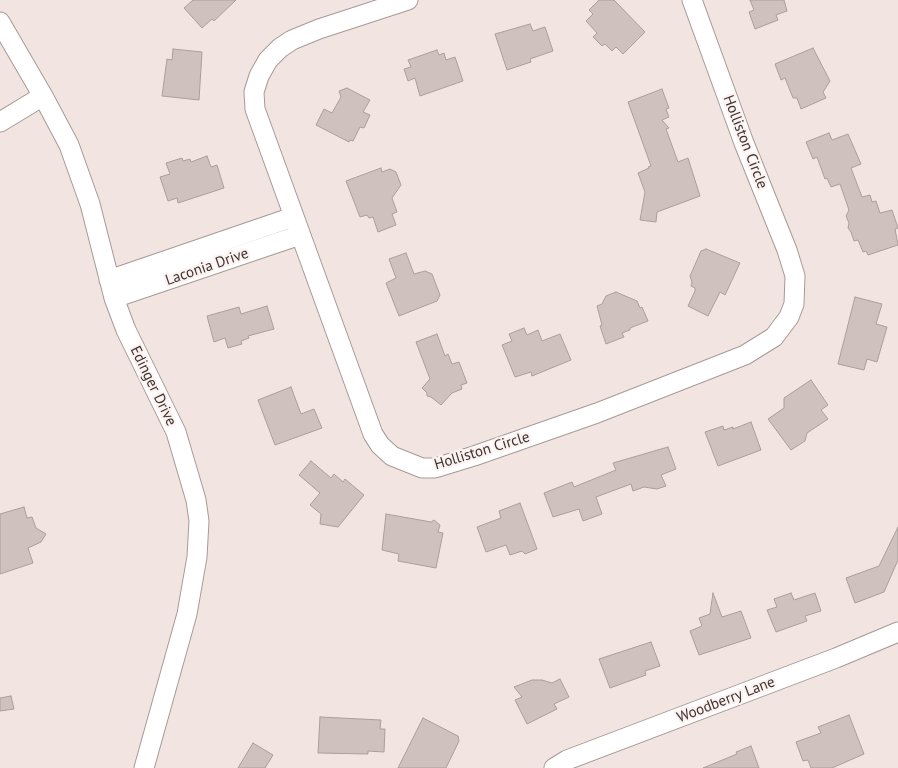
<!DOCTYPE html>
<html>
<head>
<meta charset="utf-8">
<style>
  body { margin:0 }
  canvas { display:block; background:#f2e5e1 }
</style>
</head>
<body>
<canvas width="898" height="768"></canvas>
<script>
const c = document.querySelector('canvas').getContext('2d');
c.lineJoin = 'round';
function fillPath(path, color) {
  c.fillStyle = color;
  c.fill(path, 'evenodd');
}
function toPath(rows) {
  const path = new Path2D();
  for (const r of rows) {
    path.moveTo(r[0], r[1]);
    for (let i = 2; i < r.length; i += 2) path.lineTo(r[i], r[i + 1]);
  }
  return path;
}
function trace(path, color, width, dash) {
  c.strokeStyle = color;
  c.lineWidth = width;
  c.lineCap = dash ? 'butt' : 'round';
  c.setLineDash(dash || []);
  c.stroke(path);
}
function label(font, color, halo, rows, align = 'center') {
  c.font = font + ' "PT Sans",sans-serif';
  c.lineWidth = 4.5;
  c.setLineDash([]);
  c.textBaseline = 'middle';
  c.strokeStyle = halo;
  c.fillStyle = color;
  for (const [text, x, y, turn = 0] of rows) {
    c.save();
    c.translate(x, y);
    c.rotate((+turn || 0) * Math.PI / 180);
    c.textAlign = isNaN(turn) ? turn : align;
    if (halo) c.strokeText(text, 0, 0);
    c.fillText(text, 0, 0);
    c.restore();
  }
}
const building = toPath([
  [193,0,236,0,214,21,212,19,202,28,184,8,193,0],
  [599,0,614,0,645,32,623,54,616,47,612,51,605,44,602,46,593,37,597,33,586,21,593,14,589,10,599,0],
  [750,0,784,0,787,11,776,15,778,20,755,29,749,12,754,10,750,0],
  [530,24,533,31,545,27,553,51,530,59,531,62,507,70,495,34,530,24],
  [813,48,830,81,823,92,826,98,801,109,797,98,793,98,785,78,781,80,775,64,813,48],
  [173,49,202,52,199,100,162,96,167,59,172,60,173,49],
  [437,50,439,55,444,53,446,60,455,57,463,81,420,96,415,78,408,81,404,69,411,67,408,60,437,50],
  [347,88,370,100,363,112,370,115,364,128,360,127,353,141,350,140,349,142,316,125,324,109,332,113,341,97,339,91,347,88],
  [662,89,669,108,666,109,669,117,662,120,669,128,666,129,678,162,688,158,700,196,657,212,656,222,640,220,645,192,638,173,649,168,648,167,651,166,628,102,662,89],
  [829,133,832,140,848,134,861,164,851,168,862,197,870,195,872,202,876,201,880,213,892,210,898,228,895,229,898,245,868,255,866,251,863,252,858,240,854,241,851,232,848,228,849,223,846,216,849,210,840,184,831,187,827,178,825,179,817,157,813,159,806,142,829,133],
  [207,156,211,167,217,165,224,188,178,203,177,198,168,201,160,177,170,174,166,163,182,158,183,161,190,159,191,162,207,156],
  [381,168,382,172,390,169,396,172,401,185,392,198,397,212,392,214,396,225,378,232,373,217,369,218,367,215,360,217,346,181,381,168],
  [706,249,740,263,725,295,720,292,708,316,688,306,695,291,695,288,691,286,692,282,690,276,701,251,706,249],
  [406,253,414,274,425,271,432,274,440,295,437,301,399,316,386,283,396,278,389,259,406,253],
  [616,292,637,301,640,308,642,307,648,321,630,328,630,330,622,333,624,337,606,344,600,326,602,325,597,306,602,304,606,296,616,292],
  [855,297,882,304,876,324,887,327,877,362,867,359,864,370,838,364,855,297],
  [267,306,274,329,248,336,249,338,241,341,242,344,228,348,225,338,214,342,207,316,239,307,241,314,267,306],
  [524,328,527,335,538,330,542,341,560,334,571,360,532,376,531,372,515,377,502,345,512,341,509,334,524,328],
  [437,334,445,356,448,354,452,364,459,362,467,383,461,385,462,389,452,393,441,405,431,397,427,396,427,393,422,388,430,379,416,342,437,334],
  [811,380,828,405,821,410,828,419,807,433,805,441,791,450,768,419,784,408,784,398,811,380],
  [291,387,301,414,314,409,322,428,275,445,258,400,291,387],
  [751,422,761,450,718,466,705,432,723,426,724,430,733,427,733,429,751,422],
  [668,447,676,469,661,475,666,486,657,489,644,487,633,491,631,484,596,497,602,514,583,521,579,509,553,517,544,493,572,482,574,487,616,470,613,463,668,447],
  [311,461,331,478,334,474,343,482,345,479,364,495,338,527,320,524,321,514,310,505,320,493,299,475,311,461],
  [520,503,537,549,525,554,522,551,510,555,506,545,486,552,477,527,501,518,499,511,520,503],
  [24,507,27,518,32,517,36,528,46,534,41,542,28,548,33,563,0,574,0,514,24,507],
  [386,514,431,522,434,520,440,525,438,532,443,533,436,568,398,561,399,554,382,550,386,514],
  [898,527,898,560,884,592,855,603,846,578,879,566,898,527],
  [713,593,722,617,741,611,751,638,699,655,690,631,702,626,699,618,710,614,713,593],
  [791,593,794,600,815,593,821,611,805,616,807,621,776,632,767,610,777,607,774,599,791,593],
  [651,642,660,666,645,671,646,675,610,688,599,659,651,642],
  [560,679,569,697,554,704,557,709,527,724,515,700,522,697,514,687,532,680,542,680,552,683,560,679],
  [11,696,14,709,0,711,0,698,11,696],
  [849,715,864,754,832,768,811,768,808,760,803,761,796,742,821,733,818,727,849,715],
  [320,717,381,720,380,729,385,729,384,752,368,751,368,754,318,753,320,717],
  [423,718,458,736,459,741,446,768,398,768,423,718],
  [253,743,273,755,265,768,238,768,253,743],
  [751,746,759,768,703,768,737,754,736,752,751,746]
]);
const street = toPath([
  [408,0,319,29,292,40,280,48,268,60,259,76,254,92,255,109,373,434,380,445,392,456,422,468,435,468,474,456,597,413,745,355,774,337,789,317,794,304,795,276,787,250,744,143,692,0],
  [0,22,43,96,69,145,90,204,114,298,126,330,176,432,196,500,199,521,197,557,187,614,144,768],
  [0,122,43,96],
  [109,280,293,217],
  [114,298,300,235],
  [554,768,567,760,836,658,898,632]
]);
const streetNames = [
  ["Holliston Circle",745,142,69],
  ["Laconia Drive",207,267,-19],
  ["Edinger Drive",153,386,64],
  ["Holliston Circle",482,451,-17],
  ["Woodberry Lane",726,700,-21]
];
fillPath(building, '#cec1be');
trace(building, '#ab9e9b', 1);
trace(street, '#a69a97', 21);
trace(street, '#fff', 19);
label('15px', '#393433', '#fdf2f0', streetNames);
</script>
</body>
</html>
